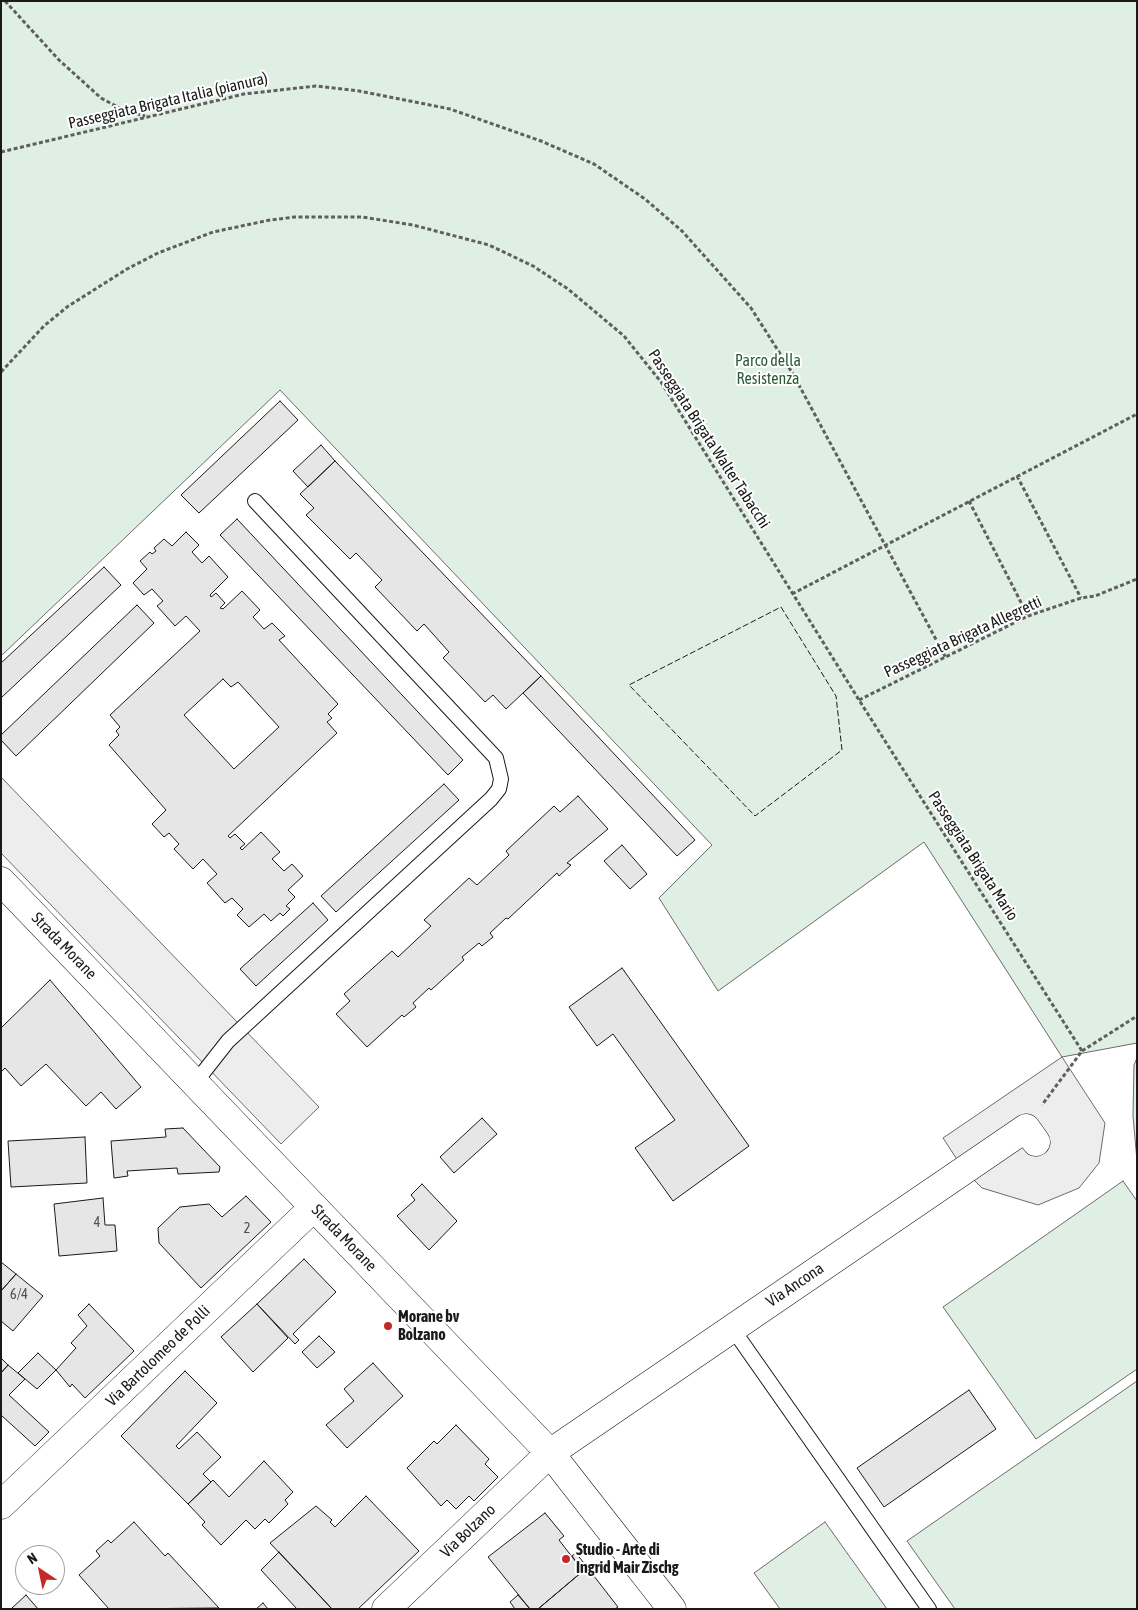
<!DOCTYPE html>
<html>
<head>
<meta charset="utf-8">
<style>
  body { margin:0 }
  #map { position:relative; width:1138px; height:1610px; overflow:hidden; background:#fff; font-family:"Asap Condensed",sans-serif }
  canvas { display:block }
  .frame { position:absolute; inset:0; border:2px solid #1a1a1a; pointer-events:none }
  .north { position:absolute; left:15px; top:1545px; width:50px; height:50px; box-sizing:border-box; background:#fff; border:1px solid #a3a3a3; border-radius:50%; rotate:326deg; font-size:14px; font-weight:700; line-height:20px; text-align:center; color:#1a1a1a }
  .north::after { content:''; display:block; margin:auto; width:18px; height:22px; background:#c62828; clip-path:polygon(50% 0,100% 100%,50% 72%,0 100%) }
</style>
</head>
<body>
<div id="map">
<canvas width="1138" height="1610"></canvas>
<div class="frame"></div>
<div class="north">N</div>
</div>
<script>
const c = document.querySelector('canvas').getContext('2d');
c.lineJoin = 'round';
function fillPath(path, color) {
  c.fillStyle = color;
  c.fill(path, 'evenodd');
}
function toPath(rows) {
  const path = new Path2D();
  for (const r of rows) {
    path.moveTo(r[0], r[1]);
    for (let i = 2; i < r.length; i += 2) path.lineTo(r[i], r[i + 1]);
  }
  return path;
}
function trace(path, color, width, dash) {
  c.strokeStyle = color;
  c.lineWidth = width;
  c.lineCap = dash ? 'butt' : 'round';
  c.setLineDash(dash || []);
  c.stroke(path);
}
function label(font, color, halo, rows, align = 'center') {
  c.font = font + ' "Asap Condensed",sans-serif';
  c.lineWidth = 4;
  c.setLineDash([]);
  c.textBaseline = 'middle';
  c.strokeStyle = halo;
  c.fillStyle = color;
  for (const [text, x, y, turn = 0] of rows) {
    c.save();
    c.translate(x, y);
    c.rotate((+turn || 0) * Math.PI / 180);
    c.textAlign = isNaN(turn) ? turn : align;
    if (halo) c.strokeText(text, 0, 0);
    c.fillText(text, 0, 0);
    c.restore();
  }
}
const green = toPath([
  [1,1,1137,1,1137,1043,1062,1057,924,842,718,991,659,898,712,845,280,390,1,656,1,1],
  [1137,1058,1137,1161,1133,1116,1134,1065,1137,1058],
  [1123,1181,1137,1201,1137,1369,1036,1439,943,1307,1123,1181],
  [1137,1381,1137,1609,955,1609,907,1541,1137,1381],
  [825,1522,887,1609,780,1609,754,1573,825,1522]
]);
const parking = toPath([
  [1,777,319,1107,281,1144,1,853,1,777],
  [1062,1057,1105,1123,1099,1163,1079,1188,1038,1205,982,1188,964,1170,943,1138,1062,1057]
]);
const building = toPath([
  [280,401,298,420,199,513,181,495,280,401],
  [321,445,335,461,308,487,293,471,321,445],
  [335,461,541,676,506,709,493,695,485,702,443,658,449,652,424,624,417,631,375,587,382,580,356,553,350,559,306,515,314,508,300,494,335,461],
  [237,519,463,760,448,775,220,535,237,519],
  [186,532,199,545,192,552,202,563,209,556,228,577,210,595,211,597,216,593,225,603,220,608,223,609,242,591,260,610,253,617,264,629,272,623,285,636,279,640,338,704,328,714,332,718,327,722,337,733,228,836,230,838,235,834,245,844,240,848,242,850,261,832,280,852,272,859,284,871,292,864,303,876,288,890,295,897,286,906,290,909,283,916,280,913,271,921,264,914,249,927,237,915,243,909,232,898,225,903,207,883,217,874,203,859,193,869,174,849,179,844,169,833,164,837,152,824,166,810,109,745,119,735,116,731,120,727,110,715,200,631,186,616,175,626,157,606,163,601,152,589,144,595,133,583,147,569,140,561,150,552,152,554,156,551,154,548,164,539,172,546,186,532],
  [223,679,231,687,238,682,279,727,234,769,184,715,223,679],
  [104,567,121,585,1,698,1,663,104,567],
  [137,605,154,623,16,756,1,740,1,735,137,605],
  [541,676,695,840,677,856,523,693,541,676],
  [444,784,459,800,336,912,321,896,444,784],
  [578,796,608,829,567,863,571,865,559,876,557,873,508,919,506,918,490,933,493,937,482,946,479,943,462,957,464,960,431,990,429,988,413,1003,416,1007,404,1017,402,1015,367,1047,336,1014,350,1001,344,994,392,951,398,957,431,926,424,920,469,878,477,885,509,855,506,851,554,806,560,812,578,796],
  [622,845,647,874,630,889,604,861,622,845],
  [313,903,328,920,256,986,240,969,313,903],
  [622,968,749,1146,673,1201,635,1148,675,1120,613,1034,597,1046,569,1007,622,968],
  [50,980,141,1087,116,1109,101,1092,86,1106,46,1064,21,1086,5,1068,1,1072,1,1028,50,980],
  [482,1118,497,1134,454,1173,440,1157,482,1118],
  [183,1128,220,1167,219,1172,178,1174,177,1168,127,1171,128,1176,114,1178,111,1141,166,1137,165,1129,183,1128],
  [85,1137,87,1183,11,1187,8,1141,85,1137],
  [422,1184,457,1221,429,1250,397,1216,415,1200,411,1195,422,1184],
  [246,1196,271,1222,201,1288,159,1243,158,1228,180,1207,209,1204,222,1217,246,1196],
  [103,1198,105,1225,115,1225,117,1251,59,1256,54,1204,103,1198],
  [304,1259,336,1292,293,1334,299,1340,295,1344,257,1304,304,1259],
  [1,1262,16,1274,1,1291,1,1262],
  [16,1274,43,1296,13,1331,1,1321,1,1291,16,1274],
  [89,1304,134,1351,85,1398,72,1384,70,1387,56,1370,76,1348,71,1343,87,1326,78,1315,89,1304],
  [257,1304,288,1338,253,1372,221,1337,257,1304],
  [319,1336,335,1352,317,1368,302,1352,319,1336],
  [38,1353,56,1370,37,1389,18,1373,38,1353],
  [1,1358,8,1365,1,1373,1,1358],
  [373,1363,403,1396,347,1448,326,1425,354,1401,344,1389,373,1363],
  [8,1365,25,1379,9,1395,49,1432,35,1446,1,1415,1,1373,8,1365],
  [185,1371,217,1403,176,1446,179,1449,197,1432,221,1457,203,1474,211,1482,188,1504,121,1436,185,1371],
  [969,1390,996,1429,884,1507,857,1468,969,1390],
  [456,1425,489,1459,485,1464,498,1477,474,1501,469,1496,456,1509,447,1500,441,1506,407,1468,434,1441,437,1444,456,1425],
  [264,1461,293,1492,285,1500,288,1504,269,1523,265,1519,255,1529,246,1520,221,1545,202,1525,205,1522,188,1504,213,1480,229,1497,264,1461],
  [366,1496,419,1551,358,1609,332,1609,270,1543,316,1506,332,1520,330,1522,335,1527,366,1496],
  [545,1513,564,1536,559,1540,583,1571,538,1609,530,1609,488,1557,545,1513],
  [134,1522,165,1556,168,1553,219,1608,109,1609,79,1575,100,1556,96,1551,108,1540,111,1543,134,1522],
  [279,1552,308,1583,332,1609,297,1609,261,1570,279,1552],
  [576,1553,618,1607,615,1609,538,1609,583,1571,572,1556,576,1553],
  [26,1595,38,1609,11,1609,26,1595],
  [518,1595,530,1609,515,1609,510,1602,518,1595],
  [263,1603,268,1609,256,1609,263,1603]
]);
const path = toPath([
  [5,1,59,60,101,98,123,110,145,116],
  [1,152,244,94,316,86,359,91,450,109,541,141,594,164,645,199,682,231,751,308,793,374,946,658],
  [1,372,44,326,67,307,127,269,158,253,213,232,270,220,295,217,362,217,413,225,489,245,533,266,568,289,624,336,661,382,859,700,1082,1051,1042,1105],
  [1017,476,1081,598],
  [969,501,1028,616],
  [792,594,1137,414],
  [859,700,1028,616,1081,598,1095,596,1137,579],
  [1082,1051,1137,1016]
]);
const service = toPath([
  [195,1083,228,1041,491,799,499,789,501,779,496,758,255,501],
  [732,1328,929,1609]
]);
const minor = toPath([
  [1,1505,314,1207],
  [386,1609,550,1453,1026,1128,1036,1142]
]);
const tertiary = toPath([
  [1,881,550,1453,672,1609]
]);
const fence = toPath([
  [781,607,836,696,842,750,755,816,629,685,781,607]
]);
const markers = [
  [388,1326,5,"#c62828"],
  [566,1559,5,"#c62828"]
];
const numberNames = [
  ["4",97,1223],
  ["2",247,1229],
  ["6/4",19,1295]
];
const streetNames = [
  ["Passeggiata Brigata Italia (pianura)",168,101,-13],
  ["Passeggiata Brigata Walter Tabacchi",709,439,57],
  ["Passeggiata Brigata Allegretti",963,637,-25],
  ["Passeggiata Brigata Mario",973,856,57],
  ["Strada Morane",64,946,46],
  ["Strada Morane",344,1238,46],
  ["Via Ancona",795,1285,-34],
  ["Via Bartolomeo de Polli",158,1356,-44],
  ["Via Bolzano",468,1531,-44]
];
const parkNames = [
  ["Parco della",768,361],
  ["Resistenza",768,379]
];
const poiNames = [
  ["Morane bv",398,1317],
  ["Bolzano",398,1335],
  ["Studio - Arte di",576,1550],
  ["Ingrid Mair Zischg",576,1568]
];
fillPath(green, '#e0efe3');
trace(green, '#6a6a6a', 1);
fillPath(parking, '#ededed');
trace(parking, '#6a6a6a', 1);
fillPath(building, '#e6e6e6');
trace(building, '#1a1a1a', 1);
trace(service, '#1a1a1a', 16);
trace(minor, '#1a1a1a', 29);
trace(tertiary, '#1a1a1a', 29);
trace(path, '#5f5f5f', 3, [4, 2.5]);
trace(service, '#fff', 14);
trace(minor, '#fff', 28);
trace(tertiary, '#fff', 28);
trace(fence, '#1a1a1a', 1, [6, 2.5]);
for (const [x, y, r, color] of markers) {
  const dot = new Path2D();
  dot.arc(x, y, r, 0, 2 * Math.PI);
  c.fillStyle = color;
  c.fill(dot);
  trace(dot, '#fff', 2);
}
label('14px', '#4d4d4d', null, numberNames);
label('16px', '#1a1a1a', '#fff', streetNames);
label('16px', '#2b5a34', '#fff', parkNames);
label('bold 16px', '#1a1a1a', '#fff', poiNames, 'left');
</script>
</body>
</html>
